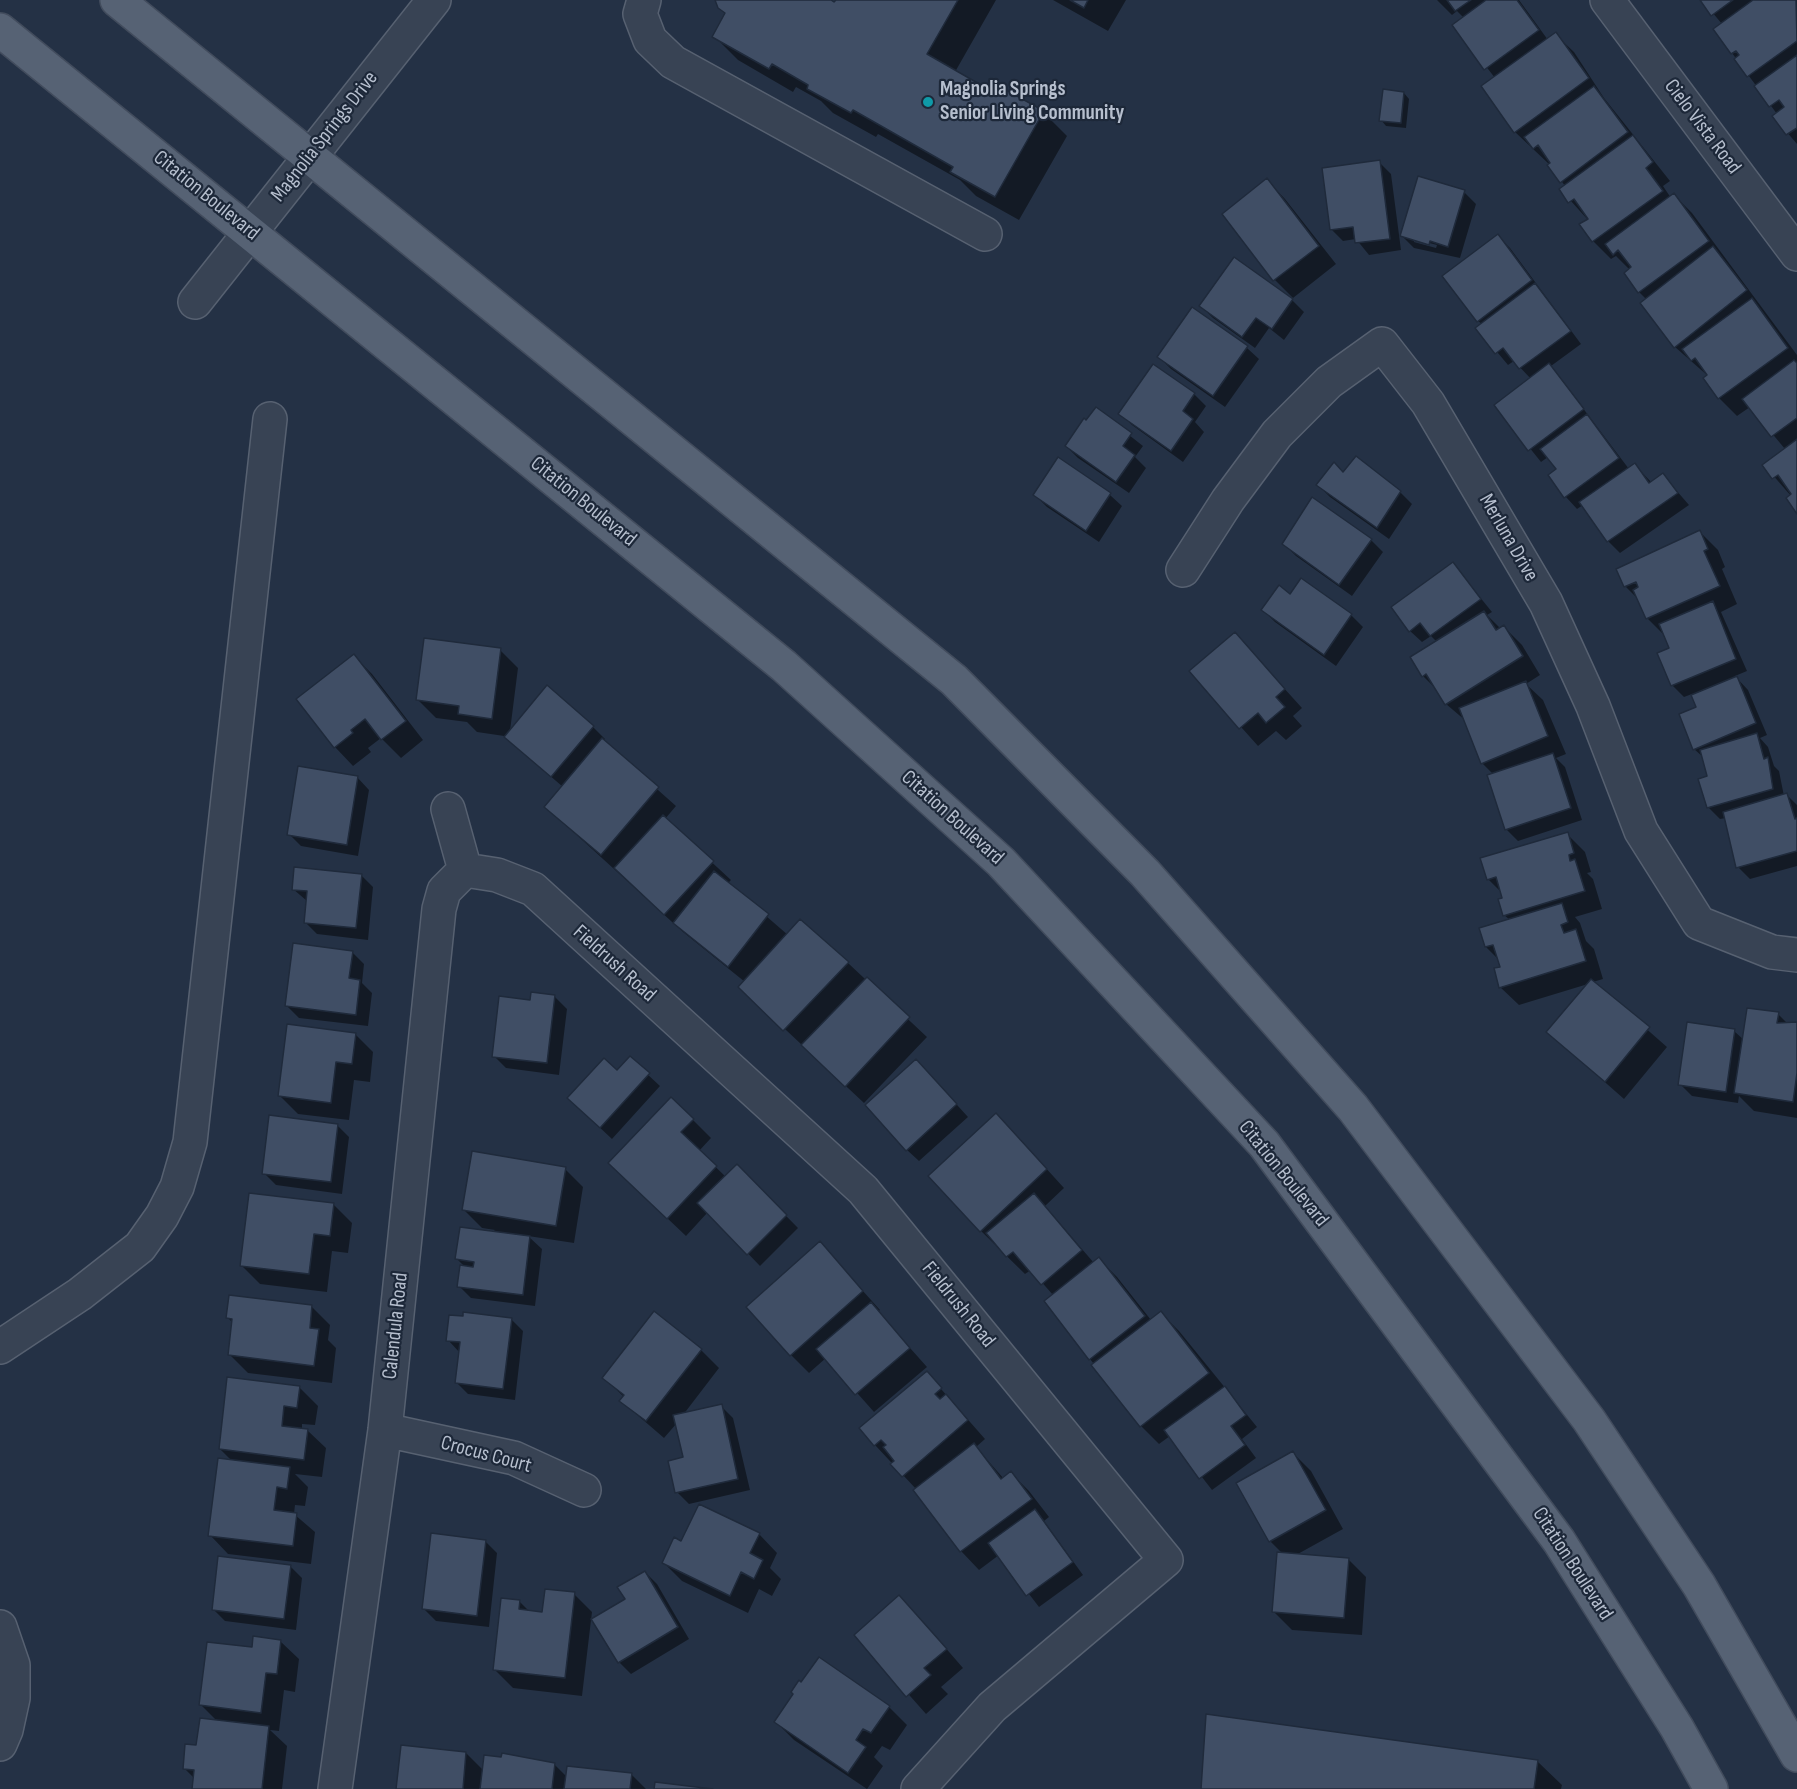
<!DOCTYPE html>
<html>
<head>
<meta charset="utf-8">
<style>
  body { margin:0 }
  canvas { display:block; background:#243145 }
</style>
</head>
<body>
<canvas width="1797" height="1789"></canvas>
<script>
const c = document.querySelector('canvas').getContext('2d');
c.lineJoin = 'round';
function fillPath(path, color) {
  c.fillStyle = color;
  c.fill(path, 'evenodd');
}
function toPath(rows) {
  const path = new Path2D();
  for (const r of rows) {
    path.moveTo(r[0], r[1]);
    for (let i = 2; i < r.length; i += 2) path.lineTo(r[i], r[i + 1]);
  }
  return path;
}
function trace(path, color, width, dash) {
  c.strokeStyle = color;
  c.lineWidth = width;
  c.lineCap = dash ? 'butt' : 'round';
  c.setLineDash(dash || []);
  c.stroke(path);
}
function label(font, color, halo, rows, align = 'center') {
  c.font = font + ' "Sofia Sans Condensed",sans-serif';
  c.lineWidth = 4.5;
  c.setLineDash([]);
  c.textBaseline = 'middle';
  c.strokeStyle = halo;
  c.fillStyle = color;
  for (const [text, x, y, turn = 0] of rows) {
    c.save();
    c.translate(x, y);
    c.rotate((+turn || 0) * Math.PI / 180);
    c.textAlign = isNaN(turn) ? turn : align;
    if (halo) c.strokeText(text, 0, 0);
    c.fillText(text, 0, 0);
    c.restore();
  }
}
const shadow = toPath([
  [717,0,831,0,835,4,837,0,996,0,955,72,995,95,1043,112,1067,136,1019,220,976,196,960,180,878,134,876,137,833,113,821,101,796,87,793,92,738,60,714,36,726,14],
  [1053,0,1126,0,1108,31],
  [1437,0,1519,0,1548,40,1555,34,1574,52,1604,98,1670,181,1663,186,1671,198,1674,195,1692,213,1797,355,1797,512,1791,496,1764,465,1785,449,1750,407,1737,416,1719,398,1708,376,1675,347,1647,300,1639,292,1630,270,1616,256,1611,259,1593,241,1581,225,1588,220,1561,190,1565,186,1550,165,1515,132,1495,78,1454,25,1464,18,1457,11,1452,15],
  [1702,0,1797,0,1797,144,1774,117,1777,114,1715,30,1722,24],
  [1404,93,1409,99,1406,128,1386,126,1381,120],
  [1379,162,1391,174,1401,250,1369,255,1356,239,1343,241,1331,229],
  [1267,180,1285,199,1336,264,1293,298,1275,280,1224,214],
  [1464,192,1476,204,1460,258,1414,248,1402,236],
  [1414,239,1437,245,1436,248,1414,242],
  [1498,236,1510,248,1581,344,1551,366,1629,469,1635,465,1652,483,1663,475,1689,505,1620,553,1608,541,1583,505,1577,509,1566,497,1550,475,1558,469,1548,457,1541,462,1496,406,1531,379,1514,361,1508,365,1477,328,1482,324,1478,321],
  [1292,300,1304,312,1284,340,1269,328,1255,348,1213,318,1201,306],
  [1193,309,1247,348,1259,359,1225,407,1171,369,1159,357],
  [1154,366,1194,394,1206,406,1195,422,1204,432,1183,462,1132,425,1120,413],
  [1096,409,1143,446,1135,457,1146,468,1129,493,1078,458,1066,446],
  [1058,459,1110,495,1122,506,1099,542,1047,507,1035,495],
  [1344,473,1400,492,1412,504,1389,539,1330,497,1318,485],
  [1700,532,1718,550,1725,567,1722,569,1737,604,1721,612,1747,671,1735,676,1748,690,1767,735,1760,738,1768,747,1774,766,1779,771,1784,796,1787,795,1797,805,1797,866,1750,879,1738,867,1726,818,1720,819,1708,807,1709,777,1704,758,1694,749,1698,708,1692,694,1684,697,1672,685,1671,649,1666,637,1647,618,1639,600,1626,587,1618,569],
  [1371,540,1383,552,1352,596,1296,556,1284,544],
  [1453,564,1492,612,1487,615,1501,629,1504,627,1522,645,1540,675,1526,684,1543,700,1566,754,1556,758,1565,767,1582,820,1518,841,1506,829,1493,774,1482,763,1466,721,1446,704,1437,690,1423,676,1437,642,1431,636,1422,642,1410,631],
  [1291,596,1351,615,1363,627,1336,666,1275,622,1263,610],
  [1235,634,1302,708,1293,716,1302,726,1286,740,1276,731,1258,746,1191,671],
  [500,650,518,668,510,731,593,727,605,739,603,741,676,806,665,819,731,880,728,883,788,935,848,963,927,1037,864,1103,740,987,745,982,683,932,546,807,563,787,504,736,477,732,467,722,436,718,417,699],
  [354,656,372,674,423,740,401,758,381,738,368,748,371,752,353,766,335,747,298,700],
  [357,777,369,790,358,856,301,846,289,834],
  [1567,834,1585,852,1591,872,1587,873,1593,879,1602,909,1575,917,1580,923,1586,941,1594,949,1603,979,1593,982,1667,1047,1624,1099,1548,1032,1588,984,1519,1005,1500,987,1499,960,1486,947,1510,920,1504,915,1502,893,1488,879],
  [361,875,373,887,368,940,317,934,305,922,307,901,293,889],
  [352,952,364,964,362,983,372,993,368,1026,299,1018,287,1006],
  [555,997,567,1009,559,1075,506,1068,494,1056,531,1002],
  [1778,1014,1786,1022,1797,1024,1797,1118,1754,1111,1739,1096,1738,1103,1692,1096,1680,1084,1734,1031,1744,1040],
  [355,1034,373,1052,370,1082,354,1080,349,1120,298,1114,280,1096],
  [630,1058,660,1086,612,1139,581,1110],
  [928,1073,968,1117,919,1161,907,1150],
  [693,1120,711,1138,699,1151,726,1177,737,1166,798,1228,760,1266,708,1212,686,1236,628,1181],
  [337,1125,349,1137,342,1194,276,1185,264,1173],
  [1014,1133,1064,1188,1045,1206,1094,1263,1099,1259,1117,1277,1151,1320,1161,1313,1179,1331,1257,1427,1242,1439,1256,1458,1212,1490,1170,1436,1159,1444,1141,1426,1090,1359,1053,1295,1031,1270,1025,1274,981,1231],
  [565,1169,583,1187,574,1243,528,1236,542,1249,535,1306,471,1298,459,1286,466,1268,457,1259,495,1230,482,1228,464,1210],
  [333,1204,352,1223,348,1253,332,1251,327,1292,260,1284,241,1265],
  [820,1243,880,1310,878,1312,927,1367,874,1412,826,1358,809,1373,791,1355],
  [312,1307,330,1325,328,1340,336,1348,332,1383,248,1373,230,1355,233,1323,227,1317],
  [511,1319,523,1331,515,1400,468,1394,456,1382,460,1353,448,1340],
  [701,1350,719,1368,683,1415,721,1406,733,1418,750,1490,689,1504,677,1492,685,1458,677,1423,664,1438,621,1401,624,1397,604,1378],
  [927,1373,985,1439,976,1447,1004,1479,1011,1473,1029,1491,1049,1517,1044,1521,1083,1575,1039,1607,999,1555,979,1570,961,1551,916,1489,875,1445],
  [299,1387,318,1406,315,1425,302,1424,302,1430,307,1430,326,1448,322,1477,295,1474,308,1487,305,1506,295,1505,294,1514,315,1532,311,1564,228,1554,210,1535,233,1462,220,1449],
  [1293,1453,1311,1471,1343,1529,1296,1555,1348,1559,1366,1577,1362,1635,1292,1630,1274,1612,1283,1554,1270,1541],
  [759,1534,777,1553,770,1568,781,1579,772,1596,759,1589,748,1613,682,1581,664,1563,682,1543],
  [485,1541,497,1553,489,1627,436,1621,424,1609],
  [290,1566,302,1578,296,1630,225,1621,213,1609],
  [645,1572,657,1584,689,1639,631,1674,619,1662,627,1599],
  [574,1594,592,1612,582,1696,513,1688,495,1670,520,1602,530,1612,543,1614],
  [917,1615,963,1668,941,1687,948,1694,926,1714,856,1635],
  [280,1641,299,1659,295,1692,284,1690,279,1731,270,1730,287,1746,282,1789,193,1789,194,1778,184,1768,217,1721,201,1705,253,1649],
  [795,1695,889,1707,907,1725,890,1750,882,1746,874,1757,883,1766,867,1789,794,1740,776,1722],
  [466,1753,484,1771,503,1758,503,1754,554,1764,567,1777,631,1774,646,1789,398,1789],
  [1537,1761,1562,1785,1561,1789,1203,1789]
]);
const building = toPath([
  [715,0,831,0,834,2,836,0,958,0,927,54,995,93,999,86,1044,111,995,197,950,172,953,167,853,110,851,113,807,89,808,85,772,64,769,69,712,37,725,13,718,8,715,0],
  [1070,0,1088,0,1084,8,1070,0],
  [1447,0,1471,0,1455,11,1447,0],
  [1486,0,1517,0,1539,30,1484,70,1452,25,1486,0],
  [1700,0,1733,0,1711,16,1700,0],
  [1753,0,1796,0,1797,41,1747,77,1734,59,1739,55,1736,51,1731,54,1713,29,1753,0],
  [1556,32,1589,78,1514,133,1481,86,1556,32],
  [1797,55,1797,128,1786,135,1772,116,1784,107,1779,100,1769,107,1754,86,1797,55],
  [1594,86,1628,132,1560,183,1547,165,1550,163,1538,145,1533,149,1524,137,1594,86],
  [1383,89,1404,92,1401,123,1379,121,1383,89],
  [1633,135,1653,162,1646,168,1663,191,1592,242,1579,224,1588,219,1574,199,1568,203,1559,189,1633,135],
  [1380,160,1390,239,1355,243,1353,227,1330,230,1322,168,1380,160],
  [1418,176,1465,190,1448,247,1430,241,1429,245,1400,236,1418,176],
  [1267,178,1319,246,1273,281,1222,214,1267,178],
  [1674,193,1709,241,1638,293,1624,273,1631,267,1618,250,1613,255,1605,244,1674,193],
  [1498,234,1532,280,1477,322,1442,276,1498,234],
  [1713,246,1747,290,1674,348,1640,303,1713,246],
  [1234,257,1293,299,1272,329,1256,318,1242,337,1199,306,1234,257],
  [1535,283,1571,331,1519,369,1503,348,1495,354,1475,328,1535,283],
  [1752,298,1788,348,1718,399,1703,378,1707,375,1695,358,1691,361,1682,349,1752,298],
  [1192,307,1248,346,1213,396,1157,357,1192,307],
  [1794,360,1797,363,1797,418,1771,437,1742,399,1794,360],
  [1549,363,1584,409,1528,451,1494,405,1549,363],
  [1153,364,1195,393,1183,411,1193,419,1171,451,1118,414,1153,364],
  [1096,407,1132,433,1123,446,1135,455,1116,482,1065,446,1084,418,1086,420,1096,407],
  [1587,414,1619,458,1564,498,1548,475,1556,469,1540,449,1587,414],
  [1797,439,1797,514,1786,498,1791,494,1778,475,1772,479,1762,465,1797,439],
  [1356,456,1401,491,1377,528,1316,485,1334,462,1343,472,1356,456],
  [1058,457,1111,493,1086,531,1033,495,1058,457],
  [1635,463,1649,483,1663,473,1678,493,1607,542,1579,502,1635,463],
  [1312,497,1372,539,1339,585,1282,544,1312,497],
  [1700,530,1708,549,1704,551,1720,586,1646,619,1633,590,1638,587,1636,582,1624,587,1616,569,1700,530],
  [1453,562,1481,599,1430,636,1420,623,1409,632,1391,607,1453,562],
  [1301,578,1352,614,1324,655,1261,610,1279,585,1290,594,1301,578],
  [1713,601,1736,659,1671,686,1657,653,1669,648,1659,624,1713,601],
  [1484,611,1496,630,1504,625,1523,656,1445,705,1426,674,1422,677,1410,657,1484,611],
  [1235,632,1285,689,1276,697,1285,707,1266,723,1258,713,1239,729,1189,671,1235,632],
  [424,638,501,648,492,719,458,714,459,706,416,700,424,638],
  [354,654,406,721,381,740,365,719,351,730,353,733,334,748,296,699,354,654],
  [1737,676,1756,723,1693,750,1679,714,1696,707,1691,695,1737,676],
  [1526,681,1548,736,1481,764,1459,708,1526,681],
  [547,685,594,726,551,777,504,737,547,685],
  [1757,733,1764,759,1768,757,1773,789,1707,808,1698,779,1707,776,1700,750,1757,733],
  [602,738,659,787,601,855,544,807,602,738],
  [1553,753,1571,808,1505,830,1487,775,1553,753],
  [298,766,358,776,347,845,287,835,298,766],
  [1787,793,1795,819,1797,818,1797,851,1736,868,1723,812,1787,793],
  [663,815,714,861,664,915,614,868,663,815],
  [1568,832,1574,853,1569,855,1570,861,1575,859,1585,891,1503,916,1498,899,1502,898,1496,877,1487,880,1480,858,1568,832],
  [294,867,362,874,356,928,304,923,307,891,292,890,294,867],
  [714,871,769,914,728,967,673,923,714,871],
  [1562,903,1568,922,1561,925,1564,933,1576,929,1586,961,1499,988,1494,968,1500,967,1493,945,1485,947,1479,928,1562,903],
  [800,919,849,962,783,1031,738,987,800,919],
  [293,943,353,951,349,978,360,980,356,1015,285,1006,293,943],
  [867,977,910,1017,845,1087,801,1045,867,977],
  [1591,979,1650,1027,1605,1082,1546,1032,1591,979],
  [531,992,555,995,547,1063,492,1057,499,996,530,1000,531,992],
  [1747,1008,1779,1012,1777,1023,1797,1022,1797,1073,1793,1102,1734,1093,1747,1008],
  [1687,1022,1735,1029,1726,1092,1678,1085,1687,1022],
  [287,1024,356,1033,352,1064,336,1062,331,1103,278,1096,287,1024],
  [630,1056,650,1073,600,1128,567,1098,604,1058,617,1070,630,1056],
  [916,1059,957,1104,906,1151,865,1105,916,1059],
  [671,1097,694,1119,681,1132,717,1166,667,1219,608,1163,671,1097],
  [996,1113,1047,1169,980,1232,928,1176,996,1113],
  [269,1115,338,1124,331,1182,262,1174,269,1115],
  [472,1151,566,1167,556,1226,462,1210,472,1151],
  [737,1164,787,1215,747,1255,697,1203,737,1164],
  [249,1193,334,1203,330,1236,314,1234,309,1274,240,1266,249,1193],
  [1034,1193,1082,1250,1041,1285,1013,1252,1006,1257,986,1233,1034,1193],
  [460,1227,530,1236,523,1295,457,1287,460,1265,473,1267,474,1262,455,1259,460,1227],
  [820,1241,863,1291,790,1356,746,1307,820,1241],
  [1099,1257,1145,1316,1089,1360,1044,1301,1099,1257],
  [229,1295,312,1305,310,1328,319,1329,314,1366,228,1355,232,1319,226,1318,229,1295],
  [871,1302,910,1348,855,1395,816,1349,871,1302],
  [654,1311,702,1349,646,1421,619,1401,624,1395,602,1378,654,1311],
  [1161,1311,1209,1373,1140,1427,1091,1365,1161,1311],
  [463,1312,512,1318,503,1389,455,1383,460,1342,446,1341,449,1315,463,1316,463,1312],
  [927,1371,942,1388,935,1394,940,1399,946,1394,968,1420,902,1477,890,1464,894,1461,883,1447,886,1445,881,1440,874,1446,859,1428,927,1371],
  [227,1377,300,1386,297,1408,284,1406,282,1426,308,1429,304,1460,219,1449,227,1377],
  [1225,1386,1246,1415,1231,1426,1245,1445,1199,1479,1164,1430,1225,1386],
  [722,1404,738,1479,675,1493,668,1461,683,1457,673,1415,722,1404],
  [974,1443,1001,1479,1011,1471,1032,1499,960,1552,913,1490,974,1443],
  [1293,1451,1326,1510,1269,1542,1236,1483,1293,1451],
  [218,1458,290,1467,287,1489,277,1487,274,1510,297,1513,293,1546,208,1536,218,1458],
  [699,1504,760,1533,750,1553,763,1560,754,1579,741,1572,730,1596,662,1563,674,1537,681,1541,699,1504],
  [1035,1509,1073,1562,1026,1596,988,1543,1035,1509],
  [431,1533,486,1540,477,1616,422,1609,431,1533],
  [1277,1552,1349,1558,1344,1618,1272,1612,1277,1552],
  [218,1556,291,1565,284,1619,212,1610,218,1556],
  [645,1571,678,1627,618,1663,591,1619,625,1599,617,1587,645,1571],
  [545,1589,575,1592,565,1678,493,1670,501,1598,520,1600,519,1609,542,1612,545,1589],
  [899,1595,947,1649,924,1668,931,1675,906,1697,854,1635,899,1595],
  [253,1636,281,1640,277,1674,266,1673,261,1713,199,1705,207,1642,252,1647,253,1636],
  [819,1657,890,1706,871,1733,863,1729,856,1740,866,1747,848,1773,774,1722,793,1694,791,1692,799,1680,801,1682,819,1657],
  [1206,1714,1538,1760,1534,1789,1201,1789,1206,1714],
  [200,1718,269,1726,262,1789,192,1789,194,1770,183,1769,185,1744,196,1745,200,1718],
  [401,1745,466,1752,463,1789,396,1789,401,1745],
  [502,1753,555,1763,552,1789,480,1789,484,1755,501,1757,502,1753],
  [567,1766,632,1773,630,1789,564,1789,567,1766],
  [655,1782,713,1789,654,1789,655,1782]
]);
const minor = toPath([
  [644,0,640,14,650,40,673,62,985,234],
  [1607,0,1797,254],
  [195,302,434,0],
  [1183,570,1228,500,1277,434,1329,382,1382,344,1428,403,1546,603,1593,706,1641,831,1699,923,1772,952,1797,955],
  [448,809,465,870],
  [465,870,497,875,533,889,863,1190,1166,1560,992,1707,918,1789],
  [0,1347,80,1294,140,1247,162,1216,177,1187,190,1142,270,419],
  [385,1430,514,1458,584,1490],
  [0,1627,13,1665,13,1698,6,1730,0,1744],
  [335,1789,385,1430,439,909,444,891,465,870]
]);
const major = toPath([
  [117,0,954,680,1145,873,1353,1108,1589,1420,1699,1585,1797,1755],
  [0,30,784,666,1001,862,1264,1144,1559,1541,1677,1728,1711,1789]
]);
const markers = [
  [928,102,6,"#0f9aa8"]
];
const poiNames = [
  ["Magnolia Springs",940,90],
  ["Senior Living Community",940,114]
];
const streetNames = [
  ["Cielo Vista Road",1702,127,53],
  ["Magnolia Springs Drive",325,137,-52],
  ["Citation Boulevard",206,196,39],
  ["Citation Boulevard",583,502,39],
  ["Merluna Drive",1508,538,60],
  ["Citation Boulevard",952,818,42],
  ["Fieldrush Road",614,964,42],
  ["Citation Boulevard",1283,1174,51],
  ["Fieldrush Road",958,1305,51],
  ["Calendula Road",396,1326,-84],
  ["Crocus Court",486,1455,15],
  ["Citation Boulevard",1572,1564,57]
];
fillPath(shadow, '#0007');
fillPath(building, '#404e65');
trace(building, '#1f2a3b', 1.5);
trace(minor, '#576171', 36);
trace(major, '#424c5d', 36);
trace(minor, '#384354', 33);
trace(major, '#566274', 33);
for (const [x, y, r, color] of markers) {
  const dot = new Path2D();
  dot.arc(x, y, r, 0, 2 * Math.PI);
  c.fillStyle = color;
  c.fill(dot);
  trace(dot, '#1d2839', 2);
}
label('bold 21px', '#b6bfce', '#1d2839', poiNames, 'left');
label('21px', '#b6bfce', '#1d2839', streetNames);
</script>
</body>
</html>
